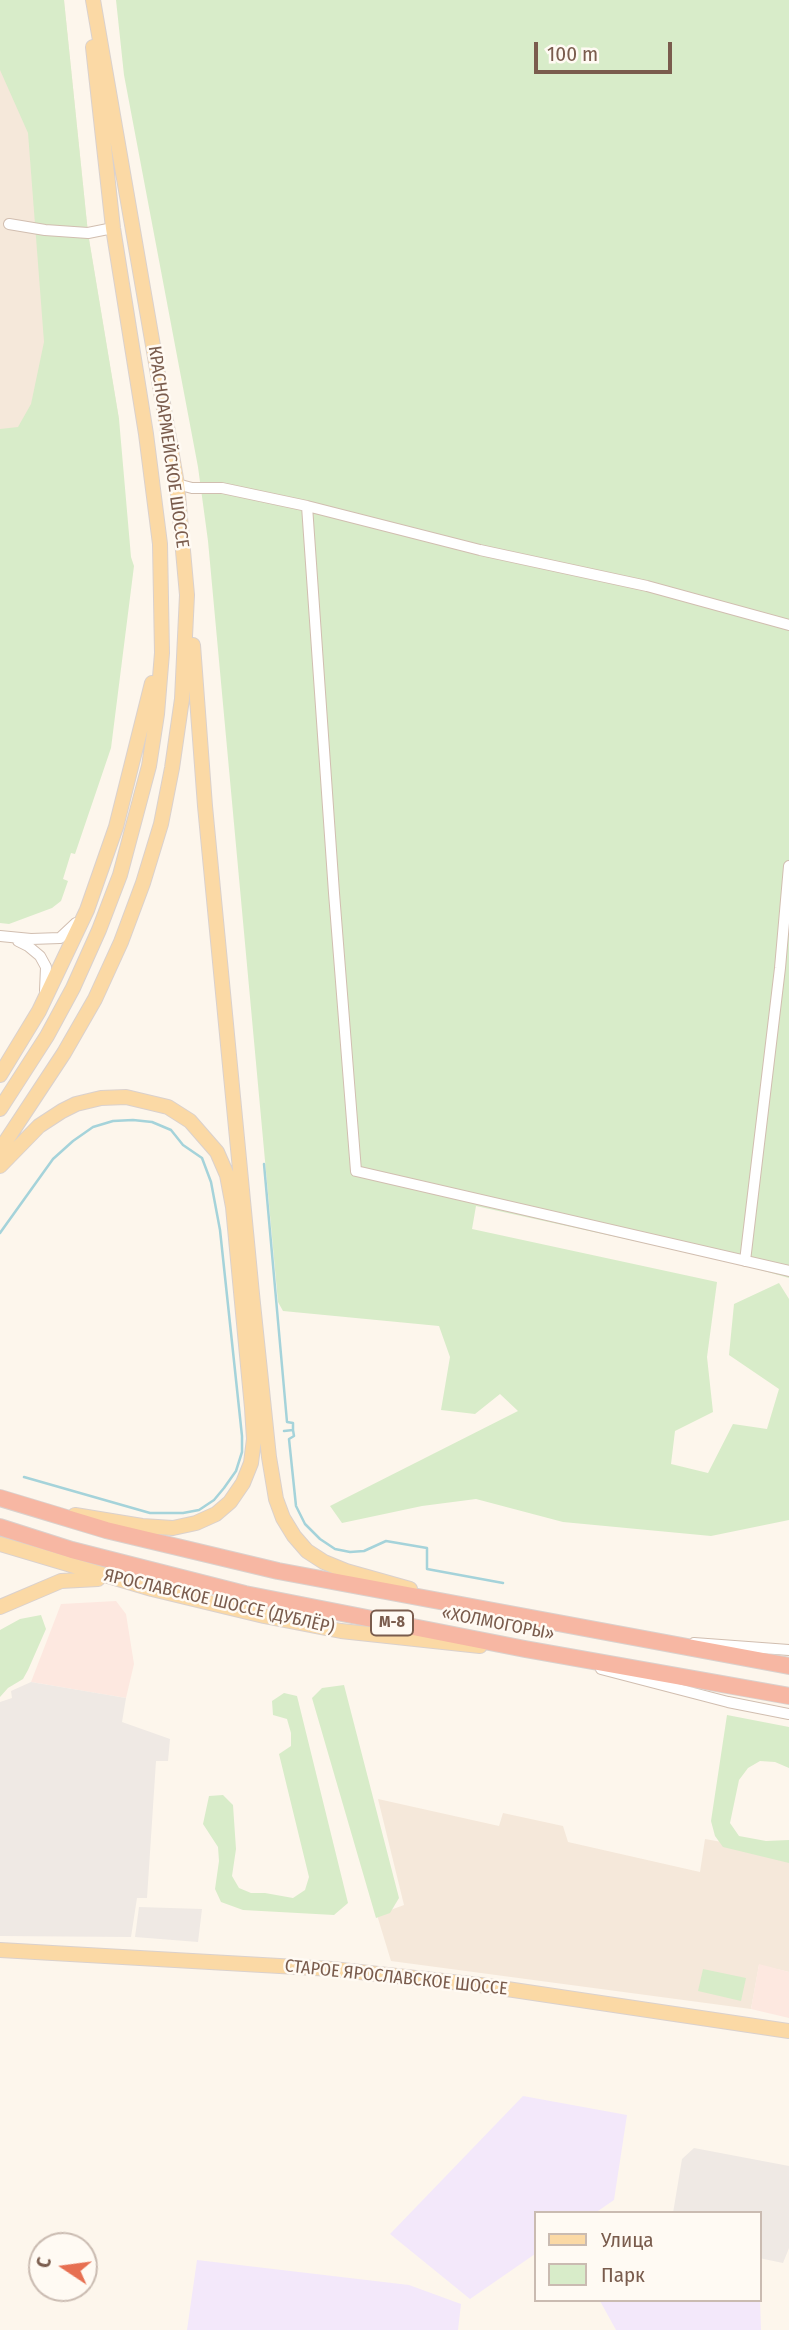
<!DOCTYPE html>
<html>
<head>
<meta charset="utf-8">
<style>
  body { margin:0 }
  #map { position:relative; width:789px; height:2330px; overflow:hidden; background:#fdf6ec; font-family:"Fira Sans Condensed",sans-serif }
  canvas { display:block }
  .legend { position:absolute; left:534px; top:2211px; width:228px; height:91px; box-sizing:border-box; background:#fffaf3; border:2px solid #cabbb1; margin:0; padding:9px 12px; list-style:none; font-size:21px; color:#7a5c4d }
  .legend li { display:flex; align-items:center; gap:14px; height:35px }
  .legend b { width:35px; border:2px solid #cabbb1 }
  .north { position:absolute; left:28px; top:2232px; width:70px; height:70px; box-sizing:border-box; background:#fffaf3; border:2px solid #cabbb1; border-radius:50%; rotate:283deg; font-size:19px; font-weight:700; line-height:28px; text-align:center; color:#7a5c4d }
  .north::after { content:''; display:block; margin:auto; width:24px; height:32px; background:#e76f51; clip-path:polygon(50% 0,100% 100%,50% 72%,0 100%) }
  .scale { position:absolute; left:534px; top:42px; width:138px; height:32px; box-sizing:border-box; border:4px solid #7a5c4d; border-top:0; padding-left:9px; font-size:21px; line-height:24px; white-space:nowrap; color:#7a5c4d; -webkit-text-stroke:5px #fffaf3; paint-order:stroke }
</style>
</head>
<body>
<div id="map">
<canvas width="789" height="2330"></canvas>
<ul class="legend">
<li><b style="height:9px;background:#fbd9a5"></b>Улица</li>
<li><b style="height:19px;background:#d8ecc9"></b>Парк</li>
</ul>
<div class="north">С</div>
<div class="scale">100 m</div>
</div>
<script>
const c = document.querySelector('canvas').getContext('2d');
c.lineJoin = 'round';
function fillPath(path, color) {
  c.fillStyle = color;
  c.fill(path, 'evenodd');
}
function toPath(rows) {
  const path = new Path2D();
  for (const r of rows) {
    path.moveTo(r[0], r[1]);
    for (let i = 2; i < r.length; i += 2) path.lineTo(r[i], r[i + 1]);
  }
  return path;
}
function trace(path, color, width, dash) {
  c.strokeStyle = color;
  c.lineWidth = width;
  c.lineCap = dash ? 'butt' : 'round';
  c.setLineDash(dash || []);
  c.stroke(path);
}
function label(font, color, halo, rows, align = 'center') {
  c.font = font + ' "Fira Sans Condensed",sans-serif';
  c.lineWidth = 5;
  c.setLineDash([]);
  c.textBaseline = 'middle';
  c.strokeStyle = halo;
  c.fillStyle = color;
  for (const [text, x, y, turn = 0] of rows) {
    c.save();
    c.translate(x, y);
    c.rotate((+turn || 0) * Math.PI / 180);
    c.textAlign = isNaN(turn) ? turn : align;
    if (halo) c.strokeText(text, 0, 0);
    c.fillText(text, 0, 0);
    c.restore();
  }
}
const residential = toPath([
  [0,0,64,0,88,233,119,419,0,432],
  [378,1799,499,1826,503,1813,563,1826,568,1842,700,1872,705,1839,789,1854,789,1972,759,1965,751,2009,391,1961,377,1915,404,1905]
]);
const commercial = toPath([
  [116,1601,126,1614,134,1664,126,1698,31,1682,61,1604],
  [759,1964,789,1972,789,2018,751,2009]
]);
const industrial = toPath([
  [31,1682,126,1698,122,1722,170,1739,168,1761,156,1761,147,1898,137,1898,131,1937,0,1936,0,1702,12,1698,11,1691],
  [139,1907,202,1909,198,1942,135,1937],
  [694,2148,789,2166,789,2248,783,2263,759,2258,759,2213,673,2213,682,2159]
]);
const education = toPath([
  [523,2096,627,2115,614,2200,595,2213,535,2213,535,2254,470,2299,390,2234],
  [197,2260,409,2285,461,2304,458,2330,187,2330],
  [759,2270,761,2330,616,2330,600,2301,759,2300]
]);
const green = toPath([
  [0,0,64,0,88,233,119,419,131,557,134,566,111,748,75,854,71,853,63,879,68,881,61,901,52,908,9,924,0,923,0,429,18,427,31,404,44,342,28,133,0,70],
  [116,0,789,0,789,1278,739,1264,476,1206,472,1229,717,1282,707,1357,713,1412,675,1431,671,1464,708,1473,733,1424,767,1429,779,1389,729,1355,734,1304,779,1283,789,1299,789,1520,711,1536,563,1522,476,1499,422,1506,342,1523,330,1506,518,1411,500,1394,475,1414,441,1410,450,1357,439,1326,283,1311,278,1302,208,541,198,467,124,75],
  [41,1615,46,1629,28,1670,23,1679,8,1688,0,1697,0,1630,20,1619],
  [344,1685,399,1898,390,1913,376,1918,312,1698,322,1688],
  [284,1693,297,1696,348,1903,334,1915,243,1910,221,1902,215,1889,219,1861,218,1847,203,1824,209,1796,223,1795,233,1805,236,1849,232,1876,239,1888,251,1893,265,1893,293,1898,305,1890,309,1877,279,1754,291,1746,291,1733,287,1719,273,1715,272,1701],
  [727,1715,789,1727,789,1768,775,1762,760,1761,748,1768,739,1780,730,1823,739,1836,766,1841,789,1840,789,1863,723,1847,715,1836,711,1821],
  [703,1969,746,1978,741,2001,698,1991]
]);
const stream = toPath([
  [264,1164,287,1422,293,1423,293,1430],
  [0,1233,53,1159,73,1141,93,1127,113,1121,133,1120,152,1122,171,1130,183,1145,202,1158,211,1182,220,1230,242,1436,242,1452,236,1471,224,1488,214,1500,199,1510,183,1513,150,1513,24,1477],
  [293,1430,294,1436,289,1439,296,1506,305,1524,320,1539,335,1549,350,1552,364,1551,386,1541,427,1548,427,1569,503,1583],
  [284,1431,293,1430]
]);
const minor = toPath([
  [9,224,45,230,88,233,113,228],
  [177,484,192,488,222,488,307,506,480,550,647,586,789,625],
  [307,506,334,893,356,1171,789,1271],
  [0,936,31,939,60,938,76,923],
  [18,941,28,946,40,956,46,967,45,991],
  [745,1261,780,968,789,866],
  [694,1643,789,1650],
  [601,1669,728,1702,789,1714]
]);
const major = toPath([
  [193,645,205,806,252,1294,269,1457,276,1499,283,1518,294,1536,307,1551,324,1562,346,1571,410,1589],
  [0,1075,39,1011,87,910,116,827,152,683],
  [0,1109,47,1036,73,988,99,930,120,875,149,766,157,714,162,653,160,544,146,434,113,228,93,47],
  [0,1150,64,1053,95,999,121,942,143,883,161,824,172,768,182,699,187,595,177,484,93,0],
  [0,1166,39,1126,62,1111,76,1104,101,1098,126,1097,168,1107,190,1121,217,1152,227,1175,233,1207,252,1408,254,1439,251,1463,243,1483,230,1502,216,1514,196,1523,173,1528,142,1526,75,1515],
  [0,1544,152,1589,264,1616,341,1631,480,1646],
  [0,1607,61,1581,98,1579],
  [0,1950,332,1969,480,1985,789,2031]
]);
const highway = toPath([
  [0,1498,106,1530,278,1571,789,1666],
  [0,1527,72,1550,245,1594,525,1649,789,1696]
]);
const shields = [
  [392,1623,42]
];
const shieldNames = [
  ["М-8",392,1623]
];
const streetNames = [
  ["КРАСНОАРМЕЙСКОЕ ШОССЕ",168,447,82],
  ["ЯРОСЛАВСКОЕ ШОССЕ (ДУБЛЁР)",219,1602,13],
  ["«ХОЛМОГОРЫ»",498,1624,11],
  ["СТАРОЕ ЯРОСЛАВСКОЕ ШОССЕ",396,1978,6]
];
fillPath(residential, '#f5e8da');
fillPath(commercial, '#fde8e0');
fillPath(industrial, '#efe9e4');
fillPath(education, '#f3e8fa');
fillPath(green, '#d8ecc9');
trace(stream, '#a5d3da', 2.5);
trace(minor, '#d1beb0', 12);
trace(major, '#dad1cd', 16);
trace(highway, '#dad1cd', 18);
trace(minor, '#fff', 10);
trace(major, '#fbd9a5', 14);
trace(highway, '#f7b7a3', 16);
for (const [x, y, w] of shields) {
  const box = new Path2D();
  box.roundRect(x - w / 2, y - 12.5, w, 25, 5);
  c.fillStyle = '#fffaf3';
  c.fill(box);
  trace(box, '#7a5c4d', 2);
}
label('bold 16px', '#7a5c4d', null, shieldNames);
label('18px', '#7a5c4d', '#fffaf3', streetNames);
</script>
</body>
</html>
